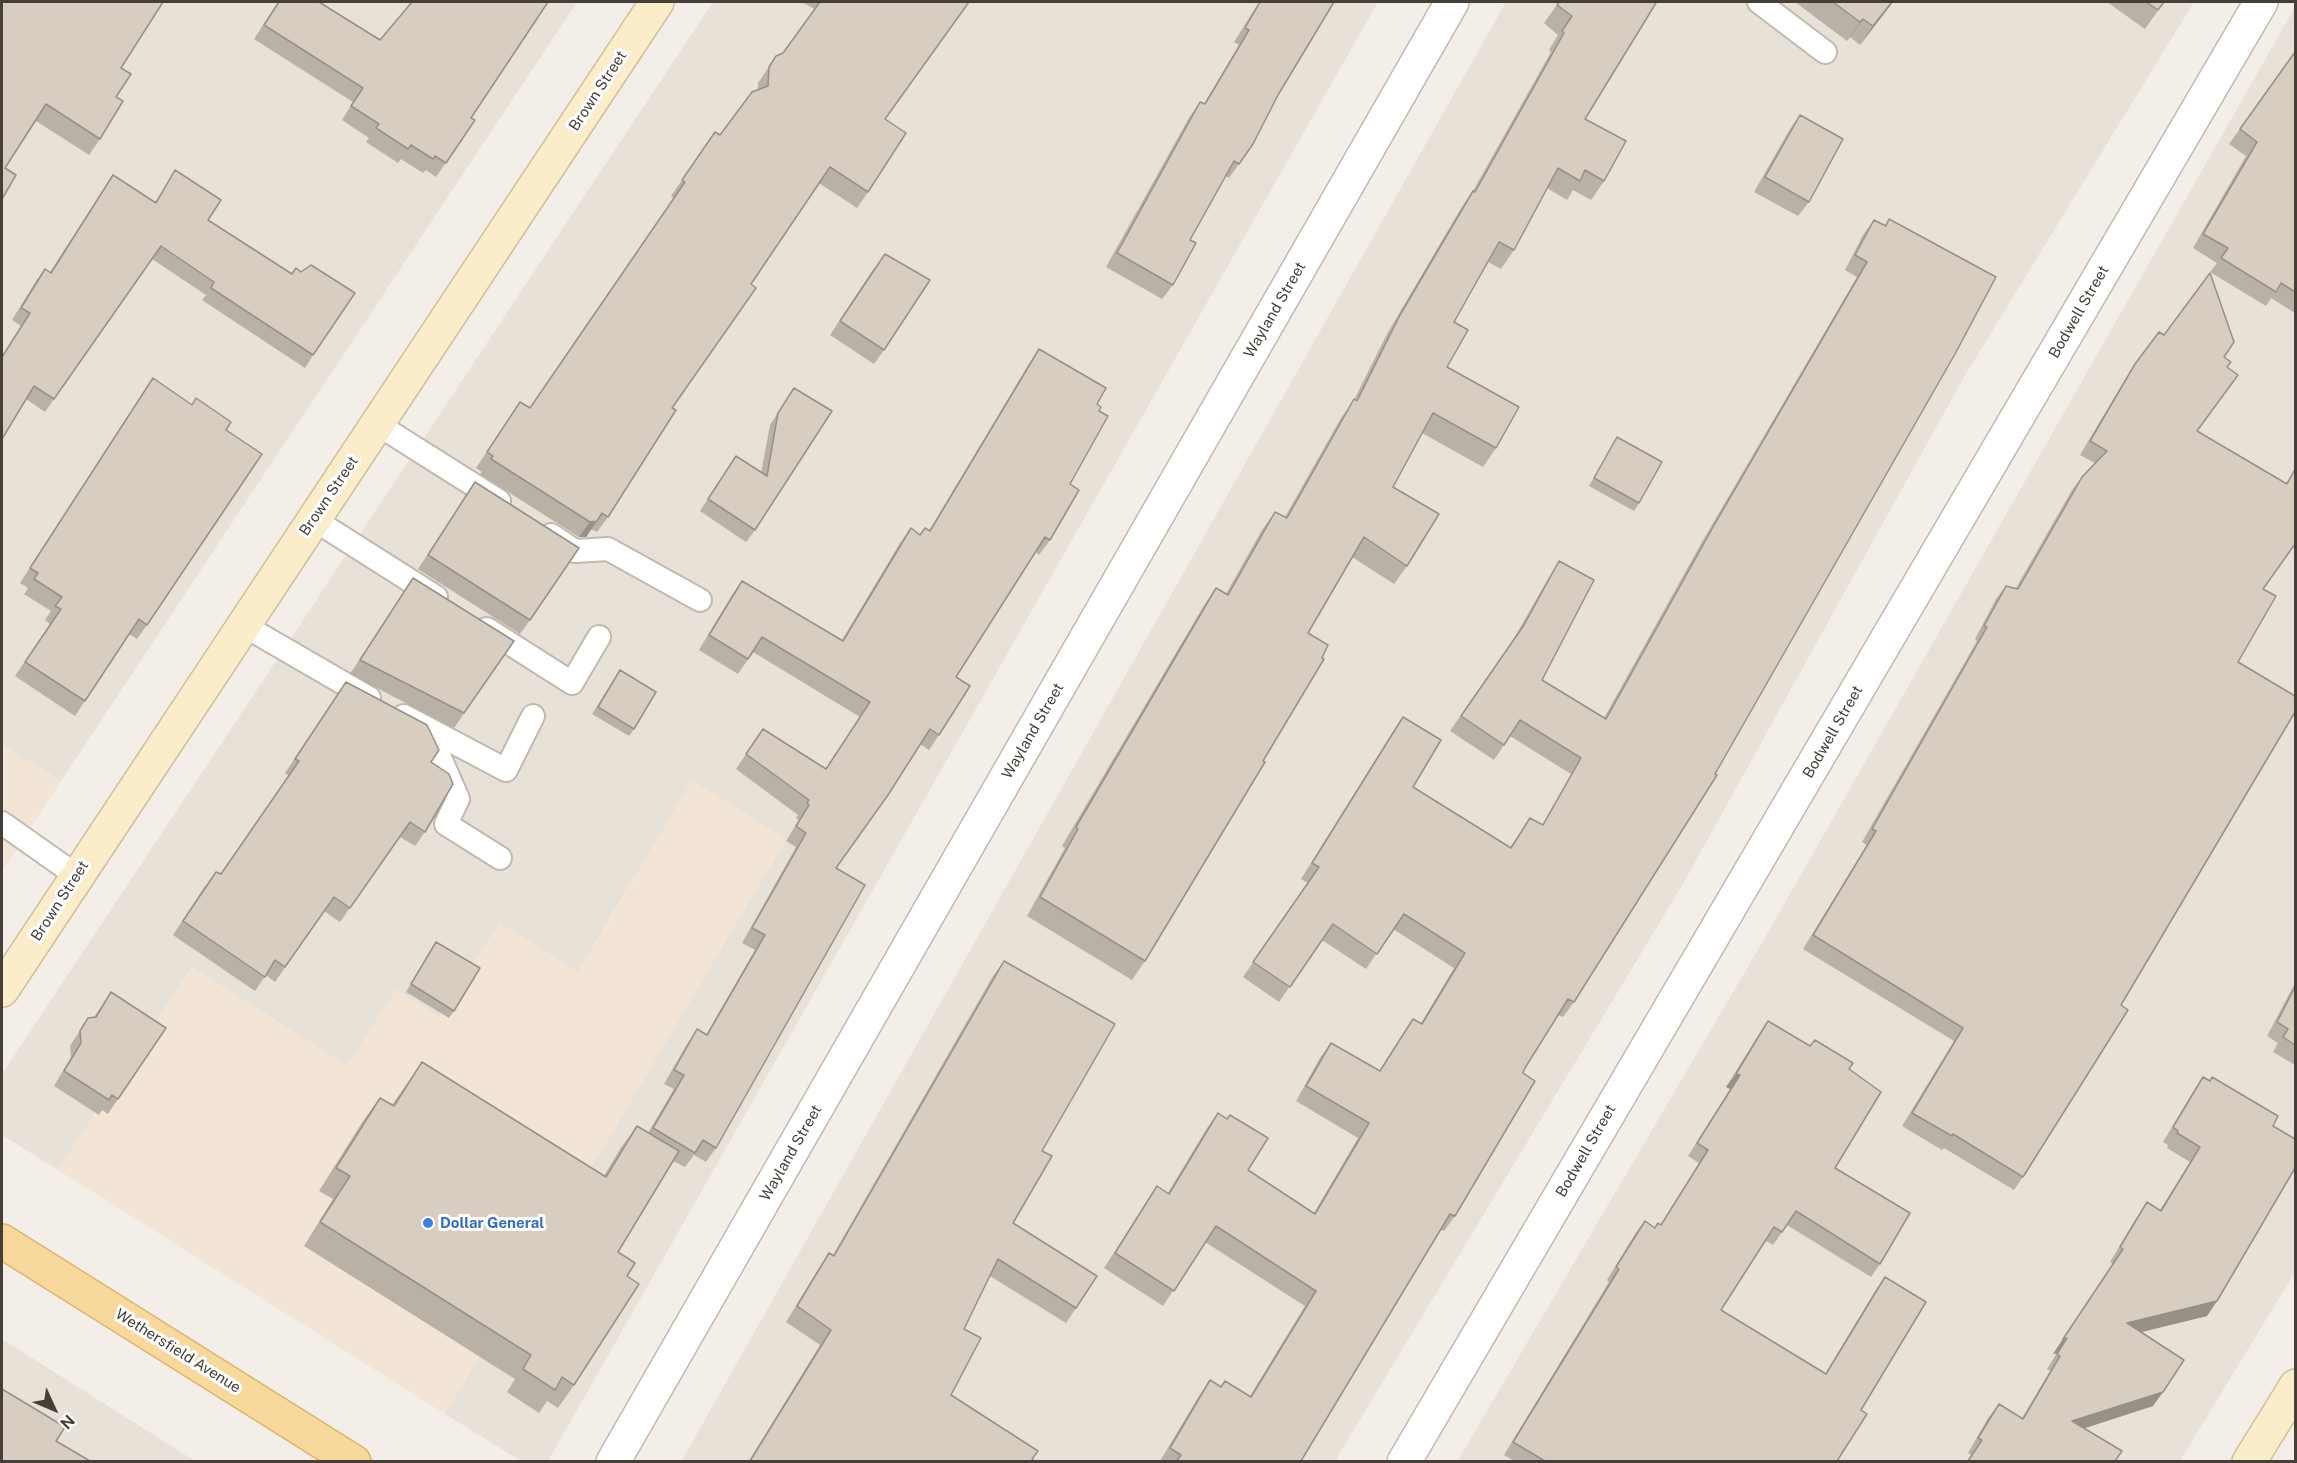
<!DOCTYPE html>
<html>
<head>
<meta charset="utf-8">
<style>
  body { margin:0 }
  #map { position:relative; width:2297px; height:1463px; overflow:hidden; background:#f3efe8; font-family:"Public Sans",sans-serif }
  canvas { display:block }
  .frame { position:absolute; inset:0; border:3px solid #463f37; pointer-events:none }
  .north { position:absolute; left:24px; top:1379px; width:60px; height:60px; -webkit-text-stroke:4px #fff; paint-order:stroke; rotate:134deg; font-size:16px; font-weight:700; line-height:24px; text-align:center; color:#463f37 }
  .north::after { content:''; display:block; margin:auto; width:21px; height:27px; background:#463f37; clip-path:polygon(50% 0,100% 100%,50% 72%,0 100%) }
</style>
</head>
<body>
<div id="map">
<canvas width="2297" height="1463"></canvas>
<div class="frame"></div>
<div class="north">N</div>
</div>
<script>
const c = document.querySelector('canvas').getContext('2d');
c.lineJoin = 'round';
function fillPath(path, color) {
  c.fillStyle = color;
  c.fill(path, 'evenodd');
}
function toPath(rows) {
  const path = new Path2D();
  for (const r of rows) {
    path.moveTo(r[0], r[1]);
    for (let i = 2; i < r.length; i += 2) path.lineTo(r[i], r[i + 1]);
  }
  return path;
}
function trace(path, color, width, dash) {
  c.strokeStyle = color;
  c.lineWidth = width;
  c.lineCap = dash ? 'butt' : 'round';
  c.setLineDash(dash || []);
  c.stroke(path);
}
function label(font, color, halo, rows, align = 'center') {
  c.font = font + ' "Public Sans",sans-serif';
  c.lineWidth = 6;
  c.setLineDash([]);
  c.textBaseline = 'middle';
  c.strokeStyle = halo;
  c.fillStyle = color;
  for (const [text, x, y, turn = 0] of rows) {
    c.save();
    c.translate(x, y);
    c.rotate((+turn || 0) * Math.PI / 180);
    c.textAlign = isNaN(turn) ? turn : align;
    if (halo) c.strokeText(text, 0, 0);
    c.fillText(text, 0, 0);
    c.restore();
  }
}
const residential = toPath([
  [2,2,577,2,61,781,2,745],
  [713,2,1378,2,548,1461,521,1461,445,1414,786,839,635,875,578,972,500,923,439,1017,396,990,347,1066,192,967,58,1170,2,1135,2,1074],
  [1506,2,2194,2,1964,377,1684,882,1335,1461,681,1462],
  [2295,7,2295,1272,2180,1461,1457,1462,1766,936],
  [2,1339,195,1461,2,1461]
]);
const commercial = toPath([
  [2,745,61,781,2,872],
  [692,780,786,839,445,1414,58,1170,192,967,347,1066,396,990,439,1017,500,923,578,972]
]);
const lane = toPath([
  [1759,2,1825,52],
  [377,424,499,501],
  [313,519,436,597],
  [551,535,575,551,608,549,700,600],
  [243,625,369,698],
  [487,629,572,683,599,637],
  [404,716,506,770,533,716],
  [427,728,458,799,446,824,500,858],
  [2,823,77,876]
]);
const street = toPath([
  [613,1462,1452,2],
  [1404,1462,2261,2]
]);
const secondary = toPath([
  [2,990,657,2],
  [2249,1462,2296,1386]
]);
const primary = toPath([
  [2,1241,354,1462]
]);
const wall = toPath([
  [2,2,121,68,116,97,100,139,89,155,36,121,5,168],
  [278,2,319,2,475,120,436,177,426,170,423,173,401,159,398,163,366,142,369,138,342,120,353,102,254,39],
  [801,2,969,2,885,119,868,192,857,208,819,183,751,284,672,408,608,517,597,532,591,529,586,537,579,537,480,474,482,472,476,468,520,402,530,408,674,198,671,196,704,148,720,135,758,90,758,83,776,56,783,53,815,9],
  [1259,2,1334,2,1278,95,1253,144,1229,178,1225,176,1190,240,1173,285,1162,299,1106,267,1190,116,1200,102,1204,104,1239,45,1234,42],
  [1559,2,1654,2,1585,119,1604,181,1591,200,1573,190,1567,200,1547,188,1514,250,1501,269,1488,262,1454,322,1447,367,1496,448,1483,467,1422,433,1393,487,1407,566,1394,584,1352,557,1308,633,1263,761,1145,961,1132,980,1027,916,1065,848,1062,846,1203,607,1216,588,1226,594,1262,530,1275,512,1285,517,1341,418,1354,400,1387,334,1460,210,1473,191,1551,52,1549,50,1558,35,1544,23],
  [1795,2,1893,2,1860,45,1850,37,1847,41],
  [2107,2,2164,2,2145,29],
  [2295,52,2295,313,2271,298,2266,306,2210,272,2217,263,2193,248,2246,156,2229,144],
  [1800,115,1809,202,1798,216,1754,192,1790,129],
  [175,170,208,220,313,355,305,368,202,300,206,295,152,259,45,412,26,399,2,439,2,356,21,326,12,320,36,281,45,269,50,272,113,175,155,202],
  [1889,219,1574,1002,1563,1017,1558,1015,1525,1068,1455,1216,1444,1231,1440,1230,1301,1461,1160,1461,1199,1396,1210,1380,1221,1387,1250,1396,1305,1306,1205,1242,1163,1306,1104,1268,1157,1186,1168,1193,1207,1128,1218,1113,1248,1170,1314,1213,1358,1138,1296,1101,1320,1058,1331,1043,1379,1071,1413,1019,1421,1023,1454,968,1393,929,1366,969,1322,940,1279,1002,1243,977,1308,883,1301,879,1392,733,1403,717,1413,787,1510,848,1530,818,1542,825,1571,774,1510,736,1494,760,1450,731,1513,640,1549,577,1559,561,1542,680,1604,718,1702,542,1857,277,1845,270,1863,235,1874,220,1885,225],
  [874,268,884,350,874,364,830,335],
  [2164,335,2224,357,2227,367,2238,375,2197,431,2286,483,2294,471,2263,589,2121,1005,2023,1177,2014,1190,1944,1148,1942,1150,1902,1126,1954,1041,1803,949,1867,845,1862,842,1977,641,1975,639,1996,599,2006,586,2016,588,2072,490,2082,477,2095,463,2080,455,2126,378,2135,364],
  [1039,349,1097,404,1099,411,1070,484,1050,540,1039,555,1036,552,956,677,939,735,929,750,920,744,836,868,716,1148,706,1162,694,1155,685,1167,673,1161,618,1252,627,1276,574,1385,558,1408,547,1401,539,1413,507,1392,515,1379,304,1246,333,1199,319,1191,363,1121,380,1098,392,1105,422,1062,604,1176,620,1149,637,1126,648,1133,674,1089,664,1084,687,1044,697,1029,706,1035,755,950,742,943,796,847,786,841,799,820,796,818,798,815,736,769,763,729,826,769,860,717,753,652,738,674,699,650,732,595,742,581,842,640,900,543,911,528,920,534,929,531,1029,364],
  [153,378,226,430,147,625,137,639,129,634,75,716,15,676,50,624,45,620,51,611,24,594,28,588,20,583],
  [794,388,755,530,746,542,700,511,736,456,761,473,770,425],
  [1617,437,1639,503,1634,511,1589,486,1612,445],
  [475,482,530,620,520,634,418,569],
  [413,578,514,641,454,728,350,674],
  [620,670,634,729,629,736,592,714],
  [346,682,431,762,425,832,415,846,400,837,340,922,324,911,275,982,266,975,255,991,173,935,205,886,221,874,289,776,285,773],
  [436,942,454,1011,449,1018,406,992],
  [1004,961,1042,1151,1013,1223,1076,1308,1066,1323,990,1276,964,1329,951,1395,1035,1461,749,1461,820,1345,786,1322,819,1268,829,1253,833,1255,993,976],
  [2295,983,2295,1065,2273,1052,2278,1043,2267,1036],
  [111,992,118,1099,108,1114,102,1110,99,1115,54,1086,71,1057,70,1046,88,1018,94,1017],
  [1768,1021,1849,1069,1835,1168,1880,1264,1871,1277,1787,1225,1773,1245,1766,1241,1721,1310,1825,1374,1875,1291,1885,1277,1861,1410,1837,1461,1514,1461,1504,1455,1609,1282,1607,1280,1635,1234,1645,1221,1655,1228,1661,1225,1699,1163,1688,1156,1730,1089,1726,1087,1759,1034],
  [2203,1077,2273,1126,2217,1301,2207,1316,2141,1332,2153,1406,2084,1428,2115,1461,1967,1461,1971,1455,1968,1453,1988,1418,1999,1404,2022,1418,2050,1371,2047,1369,2057,1353,2053,1354,2113,1264,2110,1262,2137,1217,2147,1202,2160,1210,2190,1162,2167,1148,2168,1145,2163,1142,2193,1092]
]);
const shadedWall = toPath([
  [1892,2,1893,2,1860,45,1873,26],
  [1863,19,1850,37,1847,41,1860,22],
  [597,521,586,537,579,537,590,522],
  [1736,1074,1740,1075,1730,1089,1726,1087],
  [2217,1301,2207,1316,2117,1338,2127,1323],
  [2067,1338,2057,1353,2053,1354,2063,1339],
  [2163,1392,2153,1406,2061,1436,2072,1421]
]);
const building = toPath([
  [2,2,163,2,121,68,131,74,116,97,123,101,100,139,46,104,5,168,16,175,2,199,2,2],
  [279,2,319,2,380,40,412,2,548,2,471,118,475,120,446,163,435,156,433,159,411,145,408,149,376,128,379,124,351,106,363,88,264,25,279,2],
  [820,2,969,2,885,119,906,133,868,192,830,167,751,284,756,288,672,408,676,410,608,517,602,513,597,521,590,522,491,459,493,456,487,452,520,402,530,408,685,182,682,180,715,132,720,135,752,92,768,86,769,67,776,56,783,53,820,2],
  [1260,2,1334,2,1278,95,1253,144,1239,164,1234,161,1190,240,1196,243,1173,285,1117,253,1200,102,1205,104,1249,30,1245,28,1260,2],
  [1559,2,1654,2,1656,3,1585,119,1626,141,1604,181,1585,170,1580,181,1558,168,1514,250,1499,242,1454,322,1468,330,1447,367,1519,407,1496,448,1433,413,1393,487,1439,514,1407,566,1364,537,1308,633,1328,645,1322,658,1324,659,1263,761,1265,762,1145,961,1040,897,1078,829,1076,827,1216,588,1228,595,1275,512,1287,518,1354,399,1357,401,1400,315,1473,191,1475,192,1564,33,1562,31,1572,16,1557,5,1559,2],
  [1833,2,1892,2,1873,26,1863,19,1860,22,1833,2],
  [2146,2,2164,2,2158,10,2146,2],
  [2295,52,2295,292,2281,283,2276,292,2221,258,2228,248,2203,234,2257,142,2240,129,2295,52],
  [1800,115,1843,139,1809,202,1765,177,1800,115],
  [175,170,221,200,208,220,292,274,296,268,301,272,311,265,355,293,313,355,211,288,214,282,161,246,54,399,34,386,2,439,2,357,30,313,21,308,45,269,51,273,113,175,156,203,175,170],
  [1889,219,1996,277,1955,354,1715,774,1717,775,1574,1002,1568,999,1525,1068,1523,1073,1535,1081,1455,1216,1450,1214,1301,1461,1177,1461,1181,1455,1170,1448,1210,1380,1221,1387,1225,1381,1251,1397,1316,1291,1216,1226,1174,1291,1115,1253,1157,1186,1169,1194,1218,1113,1227,1119,1230,1115,1268,1138,1248,1170,1315,1214,1369,1123,1306,1086,1331,1043,1380,1071,1413,1019,1422,1024,1465,953,1404,914,1377,954,1333,924,1290,987,1253,962,1319,867,1312,863,1403,717,1441,740,1413,787,1511,848,1530,818,1543,825,1581,758,1520,720,1504,745,1461,716,1524,625,1559,561,1594,580,1542,680,1606,719,1713,527,1867,262,1855,255,1874,220,1886,226,1889,219],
  [885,254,930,280,884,350,840,321,885,254],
  [2210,273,2234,342,2224,357,2231,362,2227,367,2238,375,2197,431,2287,484,2294,471,2295,472,2295,544,2263,589,2276,596,2238,662,2295,696,2295,712,2121,1005,2128,1010,2023,1177,1953,1134,1952,1136,1912,1113,1963,1028,1813,935,1876,831,1872,829,1987,627,1984,626,2006,586,2018,589,2082,477,2107,451,2090,441,2135,364,2159,332,2164,335,2210,273],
  [1039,349,1106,388,1097,404,1101,407,1099,411,1108,416,1070,484,1079,490,1050,540,1045,537,956,677,970,686,939,735,930,729,888,795,836,868,865,885,716,1148,703,1140,695,1153,653,1128,684,1075,674,1070,697,1029,707,1035,765,935,752,928,806,833,796,826,809,805,807,803,809,800,746,754,763,729,826,769,870,702,762,637,748,659,709,635,742,581,843,641,911,528,920,535,925,528,930,531,1039,349],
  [153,378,192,405,196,398,231,422,226,430,262,454,147,625,139,619,85,701,25,662,61,609,55,606,62,597,34,579,38,573,30,568,153,378],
  [794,388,832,411,755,530,708,499,736,456,767,476,778,413,794,388],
  [1617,437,1662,462,1639,503,1594,478,1617,437],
  [475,482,579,548,530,620,428,555,475,482],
  [413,578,514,641,464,713,360,660,413,578],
  [620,670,656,692,634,729,598,707,620,670],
  [346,682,427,725,439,750,431,762,449,774,453,784,425,832,410,822,350,908,334,897,285,967,275,960,265,977,183,921,216,872,221,874,299,761,295,759,346,682],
  [436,942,480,968,454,1011,411,984,436,942],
  [1004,961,1115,1024,1042,1151,1052,1156,1013,1223,1097,1276,1076,1308,998,1259,964,1329,981,1338,951,1395,1038,1451,1032,1459,1035,1461,750,1461,831,1330,797,1306,829,1253,834,1256,1004,961],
  [2295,987,2295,1045,2283,1037,2288,1029,2277,1022,2295,987],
  [111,992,166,1028,118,1099,112,1095,109,1100,64,1071,81,1043,80,1031,88,1018,96,1017,111,992],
  [1768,1021,1810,1046,1815,1040,1853,1063,1849,1069,1881,1092,1835,1168,1910,1213,1880,1264,1796,1211,1782,1232,1774,1227,1721,1310,1826,1374,1885,1277,1926,1302,1861,1410,1867,1414,1837,1461,1545,1461,1513,1442,1619,1269,1616,1267,1645,1221,1655,1228,1658,1223,1661,1225,1708,1150,1697,1143,1740,1075,1736,1074,1768,1021],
  [422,1062,606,1177,637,1126,679,1151,618,1252,635,1263,627,1276,639,1284,574,1385,562,1377,555,1390,523,1369,531,1355,320,1222,350,1176,336,1168,380,1098,394,1106,422,1062],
  [2203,1077,2210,1081,2212,1077,2278,1116,2273,1126,2295,1139,2295,1168,2217,1301,2127,1323,2184,1360,2163,1392,2072,1421,2122,1451,2115,1461,1968,1461,1982,1440,1978,1438,1999,1404,2023,1419,2060,1356,2057,1354,2067,1338,2063,1339,2123,1249,2120,1247,2147,1202,2161,1211,2200,1147,2177,1133,2178,1131,2173,1127,2203,1077],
  [2,1389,65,1427,56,1441,90,1461,2,1461,2,1389]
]);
const markers = [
  [428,1223,6,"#3f7fe0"]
];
const streetNames = [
  ["Brown Street",598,91,-57],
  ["Wayland Street",1275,310,-60],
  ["Bodwell Street",2079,312,-60],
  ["Brown Street",329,496,-56],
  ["Wayland Street",1033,731,-60],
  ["Bodwell Street",1833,732,-60],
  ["Brown Street",60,901,-57],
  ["Bodwell Street",1586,1151,-60],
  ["Wayland Street",791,1153,-60],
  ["Wethersfield Avenue",178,1351,32]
];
const shopNames = [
  ["Dollar General",440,1223]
];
fillPath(residential, '#e7e1d7');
fillPath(commercial, '#f3e5d5');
trace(lane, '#c1b9ae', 26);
trace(street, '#c1b9ae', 36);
trace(secondary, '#d0bf9b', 36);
trace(primary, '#dcb46e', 36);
trace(lane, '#fff', 22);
trace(street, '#fff', 33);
trace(secondary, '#fbecca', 33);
trace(primary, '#f7d89d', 33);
fillPath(wall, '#b9b0a6');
fillPath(shadedWall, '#969087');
fillPath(building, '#d7cdc1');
trace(building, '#969087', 1.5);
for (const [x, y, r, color] of markers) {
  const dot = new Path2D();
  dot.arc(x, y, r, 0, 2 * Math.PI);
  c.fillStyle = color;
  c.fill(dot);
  trace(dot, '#fff', 2);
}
label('15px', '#463f37', '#fff', streetNames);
label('bold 15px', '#366cbe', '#fff', shopNames, 'left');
</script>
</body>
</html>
